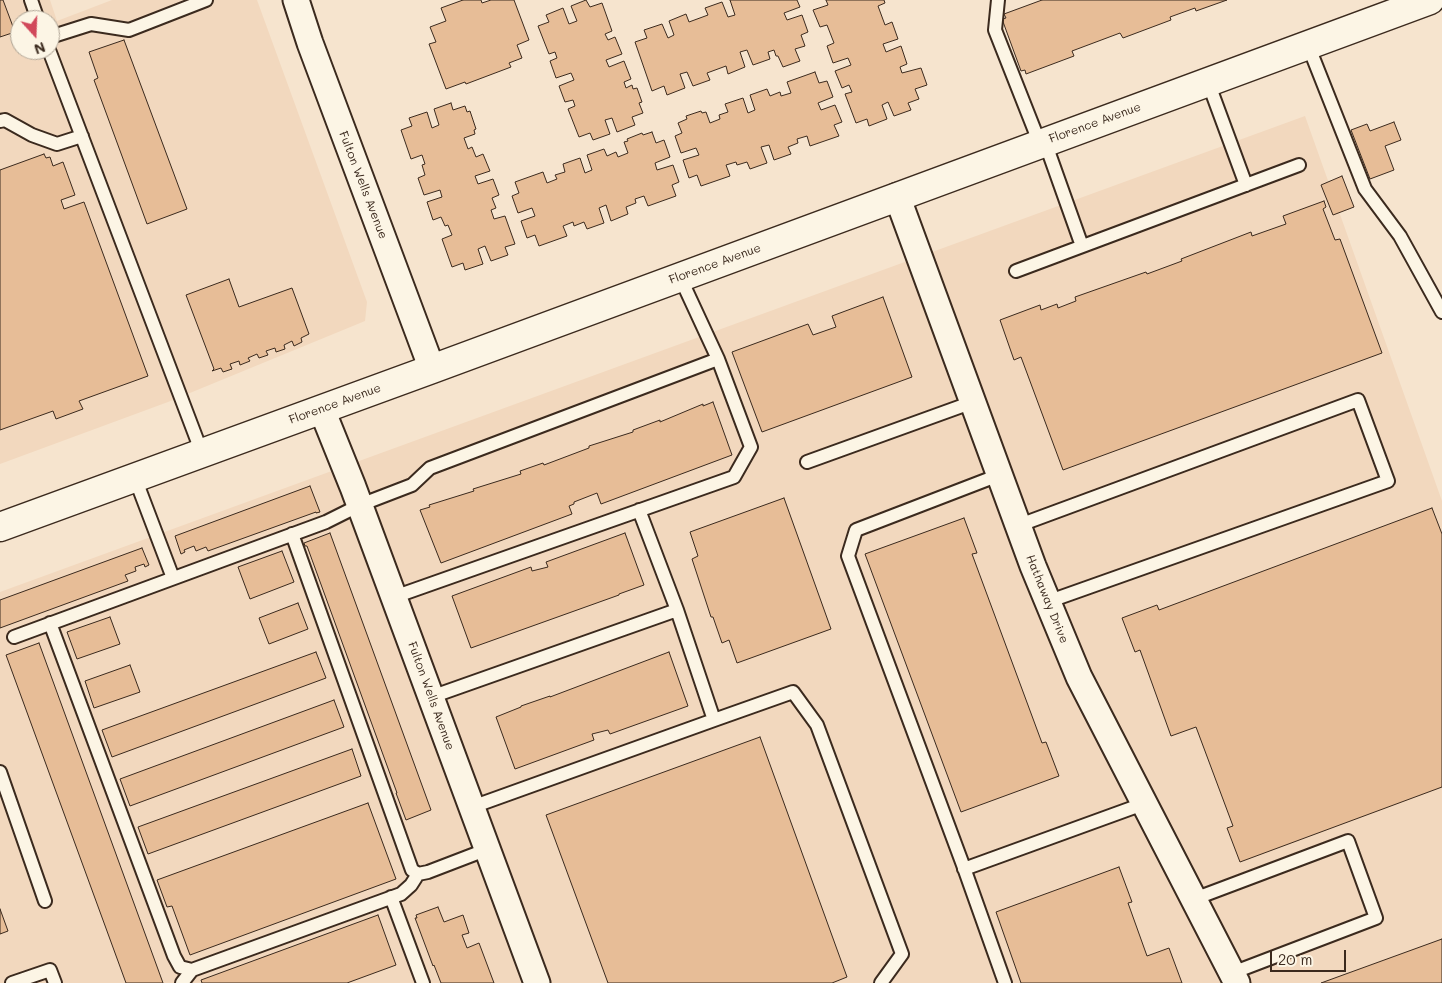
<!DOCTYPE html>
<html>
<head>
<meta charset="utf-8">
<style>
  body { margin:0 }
  #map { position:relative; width:1442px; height:983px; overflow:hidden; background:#f6e4ce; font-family:Mali,sans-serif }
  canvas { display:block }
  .north { position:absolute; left:10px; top:10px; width:50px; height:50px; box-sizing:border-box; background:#fcf5e5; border:1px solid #afa495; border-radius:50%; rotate:160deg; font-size:14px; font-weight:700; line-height:20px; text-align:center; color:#3b2a1e }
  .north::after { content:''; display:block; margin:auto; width:18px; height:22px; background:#d1495b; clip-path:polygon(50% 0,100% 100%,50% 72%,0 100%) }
  .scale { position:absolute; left:1270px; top:950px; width:76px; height:22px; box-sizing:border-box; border:2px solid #3b2a1e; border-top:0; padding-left:6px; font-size:15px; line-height:18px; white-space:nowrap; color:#3b2a1e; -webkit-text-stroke:4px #fcf5e5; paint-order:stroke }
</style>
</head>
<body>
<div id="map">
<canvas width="1442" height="983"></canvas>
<div class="north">N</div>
<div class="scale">20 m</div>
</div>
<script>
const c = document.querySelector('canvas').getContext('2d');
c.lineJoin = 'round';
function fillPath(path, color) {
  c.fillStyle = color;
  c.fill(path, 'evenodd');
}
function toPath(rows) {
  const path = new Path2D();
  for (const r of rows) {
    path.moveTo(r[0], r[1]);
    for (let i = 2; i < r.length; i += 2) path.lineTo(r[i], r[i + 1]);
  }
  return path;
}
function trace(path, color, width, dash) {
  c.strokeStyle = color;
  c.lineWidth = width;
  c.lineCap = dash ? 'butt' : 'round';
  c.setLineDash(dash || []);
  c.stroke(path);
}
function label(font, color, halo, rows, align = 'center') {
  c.font = font + ' Mali,sans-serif';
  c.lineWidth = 5;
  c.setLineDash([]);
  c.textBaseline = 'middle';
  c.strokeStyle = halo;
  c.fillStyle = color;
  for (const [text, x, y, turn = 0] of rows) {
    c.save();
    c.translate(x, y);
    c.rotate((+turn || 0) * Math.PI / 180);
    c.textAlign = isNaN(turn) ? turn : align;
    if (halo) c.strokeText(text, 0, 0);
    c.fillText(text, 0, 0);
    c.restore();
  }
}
const built = toPath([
  [0,0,50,0,57,21,112,0,257,0,367,302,365,321,168,402,0,464],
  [20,20,50,20,50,50,20,50],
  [1305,116,1442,501,1442,983,0,983,0,592]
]);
const building = toPath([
  [0,0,3,0,15,32,0,37,0,0],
  [463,0,481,0,482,3,491,0,514,0,529,40,517,45,522,58,509,63,511,67,466,84,465,82,446,89,429,44,436,42,430,27,446,21,441,8,463,0],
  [586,0,590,7,602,3,612,31,605,34,608,40,615,37,622,54,606,60,609,67,624,61,631,79,624,82,626,88,632,85,633,89,637,88,642,102,639,103,643,113,632,117,635,125,617,132,612,118,605,120,610,134,593,140,590,133,579,137,568,109,575,106,573,100,565,102,559,86,574,80,571,73,556,78,550,61,557,58,555,52,549,54,538,26,549,22,546,15,563,8,569,24,577,21,571,6,586,0],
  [730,0,797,0,800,7,784,13,787,20,802,15,808,32,801,35,805,46,795,49,800,61,783,67,778,56,776,56,774,50,768,52,770,59,753,65,747,50,740,52,745,67,728,74,726,66,707,73,710,80,693,86,687,72,680,74,685,88,667,95,664,86,652,91,635,42,647,38,644,30,662,24,668,38,674,35,669,21,686,14,689,22,708,15,705,8,722,2,728,17,735,15,730,0],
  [826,0,884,0,885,3,878,6,885,25,892,22,898,39,883,44,886,52,901,46,907,64,900,67,902,73,921,68,927,85,915,89,919,99,908,103,911,110,894,116,888,102,882,105,887,119,869,126,867,119,856,123,845,94,852,92,849,85,842,88,835,71,851,65,848,58,833,63,827,46,834,43,827,25,820,27,813,10,828,5,826,0],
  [1042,0,1227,0,1196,11,1195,8,1170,17,1171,20,1123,38,1120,33,1072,51,1074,56,1026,74,1025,70,1021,71,1002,19,1006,18,1004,14,1042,0],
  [124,40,187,209,147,224,94,80,98,78,89,52,124,40],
  [815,72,819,83,827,81,833,97,818,103,821,110,835,105,842,122,834,125,839,136,810,146,807,136,797,139,798,143,788,147,791,154,774,160,769,145,761,147,767,163,750,169,747,162,737,165,736,162,726,165,730,176,701,186,697,175,689,178,683,160,699,155,696,148,681,153,675,136,682,133,678,123,687,119,686,116,701,111,702,113,706,112,710,123,720,119,719,115,728,112,725,104,743,98,748,113,755,110,750,95,767,89,770,96,780,92,781,96,791,93,787,82,815,72],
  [451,103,453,110,465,106,467,112,470,111,476,129,474,130,475,134,464,138,468,149,472,147,476,157,483,154,490,171,475,176,478,184,493,179,499,195,492,198,496,208,491,210,494,219,505,216,515,244,505,247,508,255,491,261,485,246,478,249,483,264,465,270,463,263,452,267,442,239,452,235,448,225,445,226,441,217,433,220,427,202,442,197,440,190,424,195,418,178,425,175,422,165,425,164,422,155,411,159,401,130,412,126,409,118,427,112,432,128,439,125,434,109,451,103],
  [1394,122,1401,140,1385,146,1394,170,1370,179,1351,130,1367,124,1370,131,1394,122],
  [652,132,656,143,664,140,670,157,655,163,657,170,673,165,679,182,672,185,676,196,648,206,644,196,635,199,636,203,626,207,628,214,611,221,606,205,599,208,604,223,587,229,584,222,574,226,573,222,563,226,567,236,539,246,535,235,527,238,521,221,535,216,532,208,518,213,512,196,519,193,515,182,543,172,547,183,557,179,555,175,565,172,563,164,580,158,585,173,592,170,587,155,604,149,607,156,616,152,618,157,628,153,624,142,628,141,627,139,642,133,643,135,652,132],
  [44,154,46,158,50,157,53,166,63,162,75,195,61,200,64,209,84,202,148,376,79,401,83,409,56,419,53,411,0,430,0,170,44,154],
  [1342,176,1354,207,1333,215,1321,185,1342,176],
  [1324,201,1326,207,1323,209,1335,240,1340,239,1382,353,1063,470,1021,357,1014,360,1000,320,1040,305,1041,310,1057,304,1058,308,1076,301,1075,297,1146,272,1147,274,1182,261,1181,259,1251,232,1252,236,1286,224,1283,216,1324,201],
  [229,279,239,307,292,288,309,334,301,338,302,342,294,346,292,341,284,345,285,349,276,352,275,348,266,351,268,355,259,358,257,354,248,358,250,361,240,365,239,361,230,364,232,369,223,372,221,368,212,371,214,369,186,295,229,279],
  [883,297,912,377,762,432,732,352,808,324,813,335,836,327,832,316,883,297],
  [713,402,732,455,601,504,597,493,574,502,574,504,569,506,572,514,441,563,420,510,430,507,429,505,474,491,473,489,521,474,520,471,543,463,544,465,589,448,589,446,633,432,633,430,660,420,660,422,703,404,703,406,713,402],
  [310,486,320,512,316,513,316,512,208,551,206,547,196,551,194,546,184,550,185,552,181,554,175,536,310,486],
  [784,498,831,629,737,663,729,640,722,643,713,617,711,617,692,559,698,556,690,532,784,498],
  [1432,508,1442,534,1442,787,1240,862,1227,828,1233,826,1196,727,1171,736,1140,650,1135,652,1122,618,1157,605,1159,610,1432,508],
  [964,518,977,553,972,554,1042,743,1046,742,1059,776,961,812,865,554,964,518],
  [330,533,431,810,406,820,396,793,397,793,307,546,305,546,304,543,330,533],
  [625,533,644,585,619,594,619,595,471,648,452,596,531,567,532,571,548,567,546,562,625,533],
  [142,548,149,565,145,567,144,564,135,567,136,571,125,575,128,581,0,628,0,600,142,548],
  [282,551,294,582,250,599,238,567,282,551],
  [298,603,308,629,269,644,259,618,298,603],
  [110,617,120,644,77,659,67,632,110,617],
  [39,643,163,983,126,983,6,655,39,643],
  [316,652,326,678,112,757,102,730,316,652],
  [669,652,688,706,610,734,608,730,592,734,594,740,515,769,496,717,521,707,521,706,550,696,550,697,669,652],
  [130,665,140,692,94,708,85,681,130,665],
  [334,700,344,727,130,806,120,779,334,700],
  [760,737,847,977,832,983,608,983,546,815,760,737],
  [352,749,361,776,148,854,138,827,352,749],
  [368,803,396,879,190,955,172,906,167,907,157,880,368,803],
  [1119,867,1132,902,1128,903,1147,956,1169,948,1182,983,1021,983,996,912,1119,867],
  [438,907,444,922,463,915,469,933,462,935,467,948,479,943,494,983,441,983,434,965,433,966,415,918,417,918,416,915,438,907],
  [0,909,8,931,0,934,0,909],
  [378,915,396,965,347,983,202,983,201,980,378,915],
  [1442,939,1442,983,1321,983,1442,939]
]);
const service = toPath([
  [31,0,38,20],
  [998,0,995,30,1040,144],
  [50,37,91,24,129,30,206,0],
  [1308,45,1365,189,1400,236,1442,312],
  [49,50,202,453],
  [1208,82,1246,185],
  [0,121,5,120,32,135,57,144,82,136],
  [1045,142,1082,246],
  [1016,271,1299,165],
  [807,462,973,402],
  [999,475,856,530,848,556,963,865,1005,983],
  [135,478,173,578],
  [1017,526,1358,400,1388,481,1047,602],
  [292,534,412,870,418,874,428,872,488,849],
  [394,597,734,477,751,447,718,359,680,277],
  [50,623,174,956,180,967,192,970,401,894,411,885,418,874],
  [14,637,326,522,360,505,412,485,430,468,718,359],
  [431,697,677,610,639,510],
  [714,720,793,692,817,725,902,954,881,983],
  [0,772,45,901],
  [472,807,714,720,677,610],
  [964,869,1143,804],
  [391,897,423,983],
  [1194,899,1348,841,1376,918,1232,973],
  [12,983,50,970,55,983],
  [182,983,192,970]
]);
const minor = toPath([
  [296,0,310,43,432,369],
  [897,196,1033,566,1079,677,1237,983],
  [322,410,353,487,537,983]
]);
const secondary = toPath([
  [0,527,432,369,1430,0]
]);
const streetNames = [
  ["Florence Avenue",1095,123,-20],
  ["Fulton Wells Avenue",363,185,69],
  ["Florence Avenue",715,264,-20],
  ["Florence Avenue",335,404,-20],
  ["Hathaway Drive",1047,599,68],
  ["Fulton Wells Avenue",431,696,70]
];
fillPath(built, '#f2d8be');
fillPath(building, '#e7bd97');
trace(building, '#3b2a1e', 1);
trace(service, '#3b2a1e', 16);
trace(minor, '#3b2a1e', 29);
trace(secondary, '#3b2a1e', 31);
trace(service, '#fcf5e5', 12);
trace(minor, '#fcf5e5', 25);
trace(secondary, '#fcf5e5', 28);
label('12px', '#3b2a1e', '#fcf5e5', streetNames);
</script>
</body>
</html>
